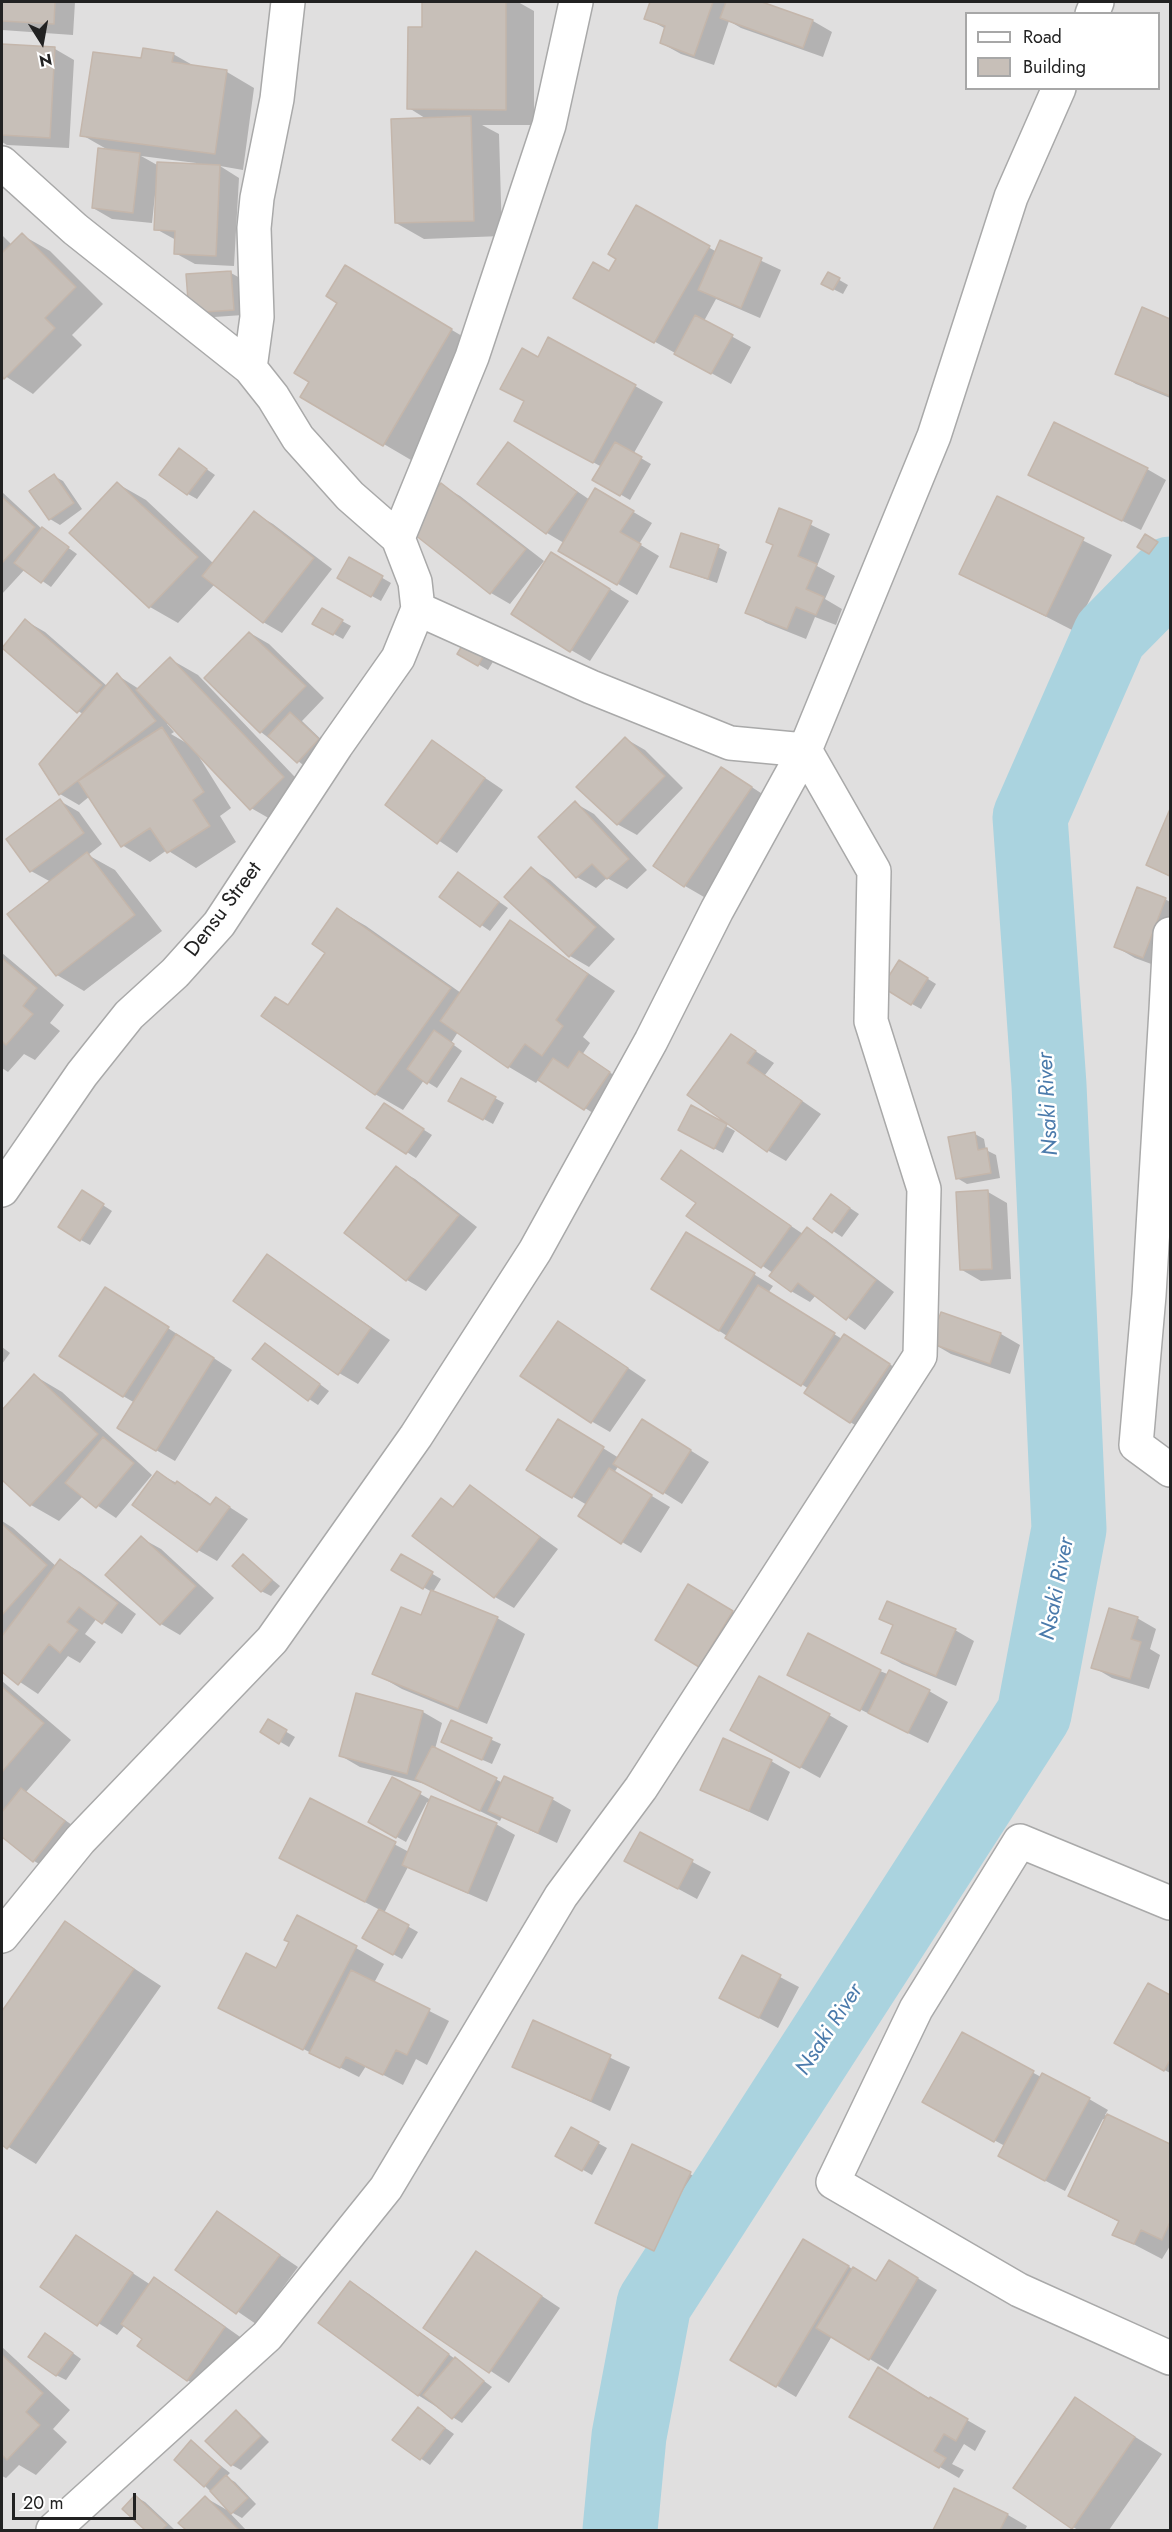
<!DOCTYPE html>
<html>
<head>
<meta charset="utf-8">
<style>
  body { margin:0 }
  #map { position:relative; width:1172px; height:2532px; overflow:hidden; background:#f2efe9; font-family:Jost,sans-serif }
  canvas { display:block }
  .frame { position:absolute; inset:0; border:3px solid #222; pointer-events:none }
  .legend { position:absolute; left:965px; top:12px; width:195px; height:78px; box-sizing:border-box; background:#fff; border:2px solid #a7a7a7; margin:0; padding:8px 10px; list-style:none; font-size:18px; color:#222 }
  .legend li { display:flex; align-items:center; gap:12px; height:30px }
  .legend b { width:30px; border:2px solid #a7a7a7 }
  .north { position:absolute; left:12px; top:12px; width:60px; height:60px; -webkit-text-stroke:4px #fff; paint-order:stroke; rotate:169deg; font-size:16px; font-weight:700; line-height:24px; text-align:center; color:#222 }
  .north::after { content:''; display:block; margin:auto; width:21px; height:27px; background:#222; clip-path:polygon(50% 0,100% 100%,50% 72%,0 100%) }
  .scale { position:absolute; left:12px; top:2493px; width:124px; height:27px; box-sizing:border-box; border:3px solid #222; border-top:0; padding-left:8px; font-size:18px; line-height:21px; white-space:nowrap; color:#222; -webkit-text-stroke:4px #fff; paint-order:stroke }
</style>
</head>
<body>
<div id="map">
<canvas width="1172" height="2532"></canvas>
<div class="frame"></div>
<ul class="legend">
<li><b style="height:8px;background:#fff"></b>Road</li>
<li><b style="height:16px;background:#c7bfb8"></b>Building</li>
</ul>
<div class="north">N</div>
<div class="scale">20 m</div>
</div>
<script>
const c = document.querySelector('canvas').getContext('2d');
c.lineJoin = 'round';
function fillPath(path, color) {
  c.fillStyle = color;
  c.fill(path, 'evenodd');
}
function toPath(rows) {
  const path = new Path2D();
  for (const r of rows) {
    path.moveTo(r[0], r[1]);
    for (let i = 2; i < r.length; i += 2) path.lineTo(r[i], r[i + 1]);
  }
  return path;
}
function trace(path, color, width, dash) {
  c.strokeStyle = color;
  c.lineWidth = width;
  c.lineCap = dash ? 'butt' : 'round';
  c.setLineDash(dash || []);
  c.stroke(path);
}
function label(font, color, halo, rows, align = 'center') {
  c.font = font + ' Jost,sans-serif';
  c.lineWidth = 5;
  c.setLineDash([]);
  c.textBaseline = 'middle';
  c.strokeStyle = halo;
  c.fillStyle = color;
  for (const [text, x, y, turn = 0] of rows) {
    c.save();
    c.translate(x, y);
    c.rotate((+turn || 0) * Math.PI / 180);
    c.textAlign = isNaN(turn) ? turn : align;
    if (halo) c.strokeText(text, 0, 0);
    c.fillText(text, 0, 0);
    c.restore();
  }
}
const residential = toPath([
  [2,2,1170,2,1170,2530,2,2530],
  [966,14,1158,14,1158,88,966,88]
]);
const shadow = toPath([
  [2,2,75,2,73,35,2,30],
  [424,2,518,2,534,11,534,125,482,125,499,134,502,236,424,239,396,223,428,120,409,108,424,28],
  [652,2,758,2,813,21,832,32,823,57,741,28,729,21,714,65,681,54,661,43,666,29,646,18],
  [2,46,55,49,74,60,69,148,7,145,2,142],
  [173,54,196,67,227,72,254,88,243,170,220,166,239,178,234,266,195,264,175,253,176,240,156,229,157,196,155,195,152,223,112,219,93,208,110,151,82,135,143,60],
  [141,156,196,163,196,165,159,166],
  [636,207,717,252,721,242,781,270,760,318,716,299,704,321,751,347,731,384,603,313,609,273,618,258],
  [2,235,12,245,22,235,50,251,103,304,72,335,82,345,33,394,2,374],
  [345,267,479,346,411,460,302,396,311,381,339,302],
  [231,273,240,278,243,315,200,318],
  [829,274,848,285,843,294,823,284],
  [1143,309,1170,320,1170,398,1136,384,1117,373],
  [635,386,663,402,635,451,634,454,651,464,630,500,594,479,602,467,544,436,526,402],
  [508,444,590,500,596,490,652,523,639,544,659,556,637,595,560,550,564,543,547,533],
  [179,450,215,475,197,499,188,494],
  [1147,469,1166,480,1141,530,1049,485],
  [54,476,63,481,82,509,60,525,50,519,31,492],
  [118,484,146,500,214,564,254,513,273,524,332,569,282,633,263,622,215,584,178,623,150,607],
  [441,485,460,496,544,561,510,604,491,593,407,527],
  [2,492,42,529,77,554,51,587,25,569,2,594],
  [998,498,1112,555,1074,631,961,573],
  [780,510,830,534,817,566,835,576,825,599,842,609,836,625,815,617,806,639,766,623,747,612,775,546],
  [1146,536,1166,548,1159,558,1139,546],
  [718,547,727,552,717,583,672,567],
  [350,559,391,583,381,601,339,578],
  [571,565,629,601,590,661,571,650],
  [322,610,351,626,343,639,314,623],
  [26,621,45,632,107,686,117,675,139,689,170,659,198,675,311,794,279,824,251,808,196,752,231,808,220,816,236,842,196,868,167,850,150,862,122,845,90,796,79,805,60,794,83,714,78,711],
  [169,723,188,744,171,734,174,732,167,724],
  [250,633,269,644,324,698,302,721,328,746,307,768,261,732],
  [465,643,494,660,488,670,459,653],
  [626,739,645,750,683,788,637,835,617,824],
  [432,742,503,790,457,853,387,805],
  [741,780,770,799,704,897,685,886],
  [60,801,79,812,102,844,88,855,115,870,162,931,84,991,57,975,51,882,31,871],
  [575,803,594,814,647,870,627,889,607,878,596,888,577,877],
  [1170,813,1170,877,1148,864],
  [531,869,550,880,615,939,589,967,570,956],
  [467,879,508,908,490,931,441,897],
  [1165,899,1170,902,1170,946,1162,968,1135,958,1116,947],
  [338,910,366,926,461,993,511,922,615,991,583,1037,590,1043,582,1055,628,1084,604,1120,539,1079,536,1083,509,1067,458,1032,451,1043,462,1051,437,1088,424,1080,403,1110,375,1094,289,1006,327,953],
  [2,953,64,1005,50,1023,60,1031,35,1060,24,1054,8,1072,2,1068],
  [909,967,936,984,921,1009,912,1004],
  [732,1036,774,1063,765,1075,821,1114,786,1161,767,1150],
  [462,1080,504,1103,493,1124,450,1101],
  [692,1107,735,1131,723,1153,689,1135],
  [393,1110,432,1135,416,1158,368,1127],
  [975,1134,984,1139,986,1150,996,1155,1000,1178,967,1184,957,1178],
  [681,1152,803,1234,807,1229,826,1240,894,1292,865,1330,816,1295,810,1302,791,1291,773,1273,688,1216,698,1203],
  [396,1168,415,1179,477,1227,426,1291,407,1280,346,1233],
  [988,1192,1007,1203,1011,1279,981,1281,962,1270],
  [92,1198,112,1211,90,1245,81,1240],
  [841,1202,859,1214,842,1237,833,1231],
  [706,1245,773,1286,768,1293,842,1339,844,1336,863,1347,908,1376,869,1433,850,1422,809,1389,653,1288],
  [267,1256,390,1340,358,1384,339,1373],
  [125,1300,232,1370,175,1461,156,1450,135,1403,123,1396],
  [941,1314,1001,1334,1020,1345,1010,1374,951,1354,932,1343],
  [577,1334,646,1380,610,1432,591,1421],
  [2,1347,10,1353,2,1364],
  [274,1350,329,1391,318,1405,309,1399],
  [35,1376,62,1392,152,1475,116,1518,83,1496,59,1521,31,1505,2,1478,2,1412],
  [577,1432,619,1458,661,1432,709,1462,682,1504,619,1465,614,1473,670,1507,641,1553,622,1542,587,1505,528,1470],
  [158,1473,197,1494,212,1505,217,1499,248,1519,217,1561,198,1550],
  [470,1486,558,1549,514,1608,495,1597,454,1508],
  [2,1521,13,1528,57,1567,61,1561,80,1572,136,1614,122,1634,97,1618,85,1634,96,1642,80,1663,68,1656,38,1694,2,1670],
  [141,1538,161,1549,214,1598,180,1635,161,1624],
  [244,1556,280,1586,271,1596,261,1591],
  [402,1556,441,1579,433,1592,497,1618,525,1634,487,1724,402,1689,374,1673,422,1617,432,1592,393,1570],
  [708,1597,751,1623,719,1677,700,1666],
  [1137,1618,1156,1629,1150,1649,1160,1655,1149,1689,1112,1678,1093,1667],
  [881,1619,955,1630,974,1641,956,1686,902,1664,883,1653,894,1626],
  [880,1671,929,1691,948,1702,928,1743,789,1674],
  [2,1681,71,1740,26,1792,83,1833,53,1872,34,1861,2,1835],
  [357,1695,423,1712,442,1723,435,1749,503,1783,552,1799,571,1810,557,1843,502,1817,500,1821,425,1784,360,1767,341,1756],
  [829,1715,848,1726,820,1778,751,1740],
  [268,1721,295,1737,289,1747,262,1731],
  [452,1722,501,1744,492,1764,453,1747],
  [771,1761,790,1772,768,1821,702,1789],
  [393,1779,431,1800,496,1824,515,1835,487,1902,408,1867,384,1913,418,1932,402,1959,364,1938,380,1910,300,1868,311,1800,409,1852,429,1803,427,1802,406,1842,370,1822],
  [641,1834,711,1872,697,1899,645,1871],
  [65,1923,161,1986,36,2164,2,2143,2,2014],
  [356,1948,384,1964,374,1983,449,2021,427,2065,416,2059,403,2085,366,2066,359,2077,220,2007],
  [742,1957,799,1987,778,2028,740,2008],
  [1149,1985,1170,1997,1170,2073,1135,2054],
  [534,2022,630,2067,610,2111,514,2066],
  [962,2034,1041,2077,1089,2099,1108,2110,1105,2115,1170,2146,1170,2246,1162,2259,1114,2234,1119,2222,1070,2196,1106,2120,1103,2119,1065,2191,1019,2167,1005,2146,943,2113],
  [572,2129,607,2148,592,2175,557,2155],
  [633,2146,710,2184,673,2261,596,2223],
  [218,2213,298,2267,256,2324,177,2270],
  [77,2237,151,2285,155,2279,174,2290,243,2339,206,2391,187,2380,144,2338,125,2325,117,2335,42,2287],
  [804,2241,877,2283,909,2273,937,2290,888,2370,832,2336,796,2397,732,2359],
  [477,2253,560,2308,509,2383,425,2328],
  [350,2283,369,2294,492,2387,462,2423,418,2395],
  [55,2340,81,2359,66,2380,56,2375],
  [2,2347,70,2410,53,2429,67,2442,36,2475,19,2465,6,2478,2,2476],
  [879,2369,986,2431,975,2451,964,2444,952,2464,964,2470,959,2478,851,2416],
  [1076,2399,1162,2454,1109,2530,1078,2530,1073,2527],
  [419,2409,454,2434,430,2465,395,2440],
  [236,2412,245,2418,269,2442,241,2470,232,2465],
  [191,2442,230,2473,226,2477,235,2482,256,2504,242,2518,231,2512,205,2486],
  [954,2490,1008,2515,1027,2526,1025,2530,935,2530],
  [136,2497,145,2502,175,2530,147,2530,124,2509],
  [206,2498,227,2510,246,2530,188,2530,181,2523]
]);
const river = toPath([
  [620,2530,629,2436,654,2304,1034,1714,1069,1529,1049,1085,1030,817,1110,635,1170,574]
]);
const building = toPath([
  [2,2,55,2,54,24,2,21,2,2],
  [422,2,506,2,506,110,407,109,408,27,422,27,422,2],
  [650,2,713,2,694,56,660,43,665,26,644,19,650,2],
  [726,2,762,2,813,20,803,48,720,18,726,2],
  [2,44,55,47,50,138,2,135,2,44],
  [143,48,174,53,172,62,227,70,215,154,80,136,93,52,141,58,143,48],
  [471,116,474,221,395,223,391,119,471,116],
  [98,148,140,153,133,213,92,208,98,148],
  [157,162,220,165,216,256,174,254,175,231,154,230,157,162],
  [636,205,710,246,654,343,573,298,593,262,609,271,616,259,608,254,636,205],
  [22,233,76,287,45,318,55,328,4,379,2,376,2,253,22,233],
  [720,240,762,258,741,308,698,290,720,240],
  [345,265,452,329,383,446,300,397,309,382,294,373,337,303,326,296,345,265],
  [231,271,234,310,189,313,186,274,231,271],
  [828,272,840,278,833,290,821,284,828,272],
  [1142,307,1170,319,1170,396,1115,374,1142,307],
  [695,315,733,335,711,374,674,354,695,315],
  [548,337,636,385,593,463,514,421,524,401,500,389,522,348,538,357,548,337],
  [1054,422,1148,468,1122,521,1028,475,1054,422],
  [508,442,577,492,546,534,477,484,508,442],
  [615,442,642,457,620,496,592,480,615,442],
  [179,448,207,469,187,495,159,475,179,448],
  [54,474,74,503,49,520,29,491,54,474],
  [117,482,198,557,149,608,69,533,117,482],
  [441,483,526,549,490,594,405,527,441,483],
  [595,488,634,511,620,532,641,544,617,585,558,551,595,488],
  [997,496,1084,538,1046,616,959,574,997,496],
  [2,497,35,527,2,563,2,497],
  [779,508,812,521,798,556,817,564,806,589,824,597,816,615,796,607,787,629,745,613,773,545,766,542,779,508],
  [254,511,314,558,263,623,202,576,254,511],
  [42,527,69,547,41,583,14,563,42,527],
  [681,533,719,545,708,579,670,567,681,533],
  [1145,534,1158,542,1149,554,1137,547,1145,534],
  [551,552,610,589,570,652,511,614,551,552],
  [349,557,383,576,371,597,337,578,349,557],
  [322,608,343,620,333,635,312,624,322,608],
  [25,619,102,685,77,713,2,648,25,619],
  [249,632,306,686,260,733,204,678,249,632],
  [465,641,485,653,478,666,457,654,465,641],
  [170,657,284,777,250,810,136,690,170,657],
  [117,673,156,721,59,795,39,764,117,673],
  [290,712,319,739,297,763,268,736,290,712],
  [162,727,204,792,193,800,210,826,167,853,150,828,121,847,78,781,162,727],
  [625,737,665,776,617,825,576,787,625,737],
  [432,740,485,778,437,844,385,805,432,740],
  [721,767,752,787,684,887,653,866,721,767],
  [60,799,84,833,30,872,6,839,60,799],
  [575,801,629,859,607,879,592,864,576,878,538,837,575,801],
  [1170,809,1170,876,1146,865,1170,809],
  [87,852,135,915,56,976,7,914,87,852],
  [531,867,596,927,569,957,504,897,531,867],
  [458,872,499,902,480,927,439,897,458,872],
  [1137,887,1166,898,1143,958,1114,947,1137,887],
  [337,908,451,988,375,1095,261,1016,275,997,288,1005,325,953,312,944,337,908],
  [510,920,588,974,556,1020,563,1026,542,1056,525,1044,508,1068,440,1021,510,920],
  [2,958,37,988,23,1006,33,1014,6,1045,2,1041,2,958],
  [899,960,928,978,911,1005,882,987,899,960],
  [434,1030,454,1044,427,1084,407,1069,434,1030],
  [731,1034,756,1051,747,1063,802,1101,767,1152,687,1095,731,1034],
  [579,1051,610,1072,584,1110,538,1080,553,1058,568,1068,579,1051],
  [461,1078,496,1097,483,1120,448,1101,461,1078],
  [384,1103,424,1129,406,1154,366,1128,384,1103],
  [691,1105,727,1124,714,1149,678,1130,691,1105],
  [975,1132,978,1150,987,1148,991,1173,956,1179,948,1137,975,1132],
  [681,1150,791,1226,761,1268,686,1216,696,1203,661,1179,681,1150],
  [396,1166,459,1215,406,1281,344,1233,396,1166],
  [82,1190,104,1204,80,1241,58,1227,82,1190],
  [988,1190,992,1269,960,1270,956,1192,988,1190],
  [831,1194,850,1208,832,1233,813,1219,831,1194],
  [807,1227,876,1280,846,1320,798,1283,791,1292,769,1276,807,1227],
  [686,1232,755,1273,719,1331,651,1289,686,1232],
  [267,1254,371,1328,338,1375,233,1301,267,1254],
  [758,1285,835,1333,801,1386,725,1338,758,1285],
  [105,1287,169,1327,123,1397,59,1356,105,1287],
  [941,1312,1001,1333,990,1364,930,1343,941,1312],
  [558,1321,628,1368,591,1423,520,1376,558,1321],
  [176,1334,214,1358,156,1451,117,1428,176,1334],
  [844,1334,890,1364,850,1423,804,1393,844,1334],
  [265,1343,320,1384,308,1401,252,1359,265,1343],
  [34,1374,98,1434,30,1506,2,1480,2,1410,34,1374],
  [558,1419,604,1447,572,1498,526,1470,558,1419],
  [642,1419,691,1450,663,1494,613,1464,642,1419],
  [103,1437,134,1463,96,1508,65,1483,103,1437],
  [609,1468,652,1495,621,1544,578,1516,609,1468],
  [157,1471,175,1484,177,1481,210,1505,216,1497,230,1507,197,1552,132,1505,157,1471],
  [470,1485,540,1537,494,1598,412,1536,441,1498,453,1507,470,1485],
  [2,1524,47,1565,2,1615,2,1524],
  [141,1536,196,1586,160,1625,105,1575,141,1536],
  [243,1554,272,1580,261,1592,232,1566,243,1554],
  [401,1554,433,1572,423,1589,391,1570,401,1554],
  [60,1559,118,1603,102,1624,79,1607,67,1622,78,1630,60,1653,49,1644,18,1685,2,1672,2,1636,60,1559],
  [688,1584,733,1611,699,1667,655,1640,688,1584],
  [431,1590,498,1617,458,1709,372,1674,401,1607,421,1615,431,1590],
  [887,1601,956,1629,936,1676,881,1653,893,1625,879,1619,887,1601],
  [1109,1608,1138,1617,1131,1639,1141,1642,1130,1679,1091,1668,1109,1608],
  [808,1633,881,1670,860,1711,787,1675,808,1633],
  [889,1670,930,1690,908,1733,868,1713,889,1670],
  [759,1676,830,1714,800,1768,730,1730,759,1676],
  [2,1687,44,1723,2,1772,2,1687],
  [356,1693,423,1711,407,1774,339,1756,356,1693],
  [268,1719,287,1730,279,1744,260,1732,268,1719],
  [451,1720,492,1738,482,1760,441,1742,451,1720],
  [723,1738,772,1760,749,1811,700,1790,723,1738],
  [432,1746,497,1778,480,1811,415,1779,432,1746],
  [504,1776,553,1798,538,1833,488,1811,504,1776],
  [392,1777,421,1792,396,1838,368,1822,392,1777],
  [21,1788,65,1821,33,1862,2,1837,2,1812,21,1788],
  [431,1796,497,1823,468,1893,402,1865,431,1796],
  [310,1798,396,1842,365,1902,279,1858,310,1798],
  [640,1832,693,1860,678,1889,624,1861,640,1832],
  [379,1909,409,1925,393,1955,362,1938,379,1909],
  [297,1915,357,1946,303,2050,218,2008,246,1953,276,1968,289,1942,284,1940,297,1915],
  [65,1921,134,1969,7,2149,2,2145,2,2011,65,1921],
  [742,1955,781,1975,759,2018,719,1998,742,1955],
  [351,1970,430,2009,407,2055,396,2050,383,2075,346,2057,340,2068,309,2053,351,1970],
  [1148,1983,1170,1995,1170,2060,1164,2071,1114,2043,1148,1983],
  [533,2020,611,2055,591,2101,512,2067,533,2020],
  [962,2032,1034,2071,994,2142,922,2102,962,2032],
  [1042,2073,1090,2098,1045,2181,998,2156,1042,2073],
  [1107,2114,1170,2144,1170,2222,1162,2240,1141,2230,1134,2244,1112,2235,1119,2221,1068,2196,1107,2114],
  [571,2127,599,2142,582,2171,555,2156,571,2127],
  [632,2144,691,2172,654,2251,595,2223,632,2144],
  [217,2211,280,2255,236,2314,175,2270,217,2211],
  [76,2235,133,2273,97,2326,40,2287,76,2235],
  [803,2239,849,2266,776,2387,730,2360,803,2239],
  [476,2251,542,2296,489,2373,423,2328,476,2251],
  [889,2260,918,2278,869,2360,816,2328,853,2267,876,2281,889,2260],
  [154,2277,225,2327,187,2381,137,2346,142,2339,121,2324,154,2277],
  [350,2281,449,2354,418,2396,318,2323,350,2281],
  [45,2333,73,2353,56,2376,28,2357,45,2333],
  [2,2355,43,2393,26,2412,40,2425,7,2460,2,2455,2,2355],
  [455,2357,484,2381,452,2419,423,2395,455,2357],
  [878,2367,929,2399,930,2397,968,2419,956,2441,944,2434,934,2451,946,2458,939,2468,849,2417,878,2367],
  [1075,2397,1135,2437,1072,2529,1013,2488,1075,2397],
  [418,2407,445,2428,420,2460,392,2440,418,2407],
  [236,2410,261,2436,231,2466,205,2441,236,2410],
  [191,2440,221,2467,204,2487,174,2460,191,2440],
  [226,2475,248,2498,231,2514,210,2491,226,2475],
  [954,2488,1008,2514,1000,2530,933,2530,954,2488],
  [135,2495,167,2525,162,2530,145,2530,122,2509,135,2495],
  [205,2496,239,2530,186,2530,178,2523,205,2496]
]);
const minor = toPath([
  [1092,14,1097,2],
  [2,163,75,229,250,368],
  [398,538,472,357,549,125,576,2],
  [418,609,591,687,730,743,805,750,934,436,1011,197,1059,88],
  [1170,934,1166,1010,1170,1013],
  [1166,1010,1149,1295,1136,1445,1170,1470],
  [2,1190,82,1074,129,1015,175,973,219,924,336,746,398,658,418,609,415,582,398,538,350,496,298,438,273,397,250,368,257,317,254,228,257,198,277,99,288,2],
  [1170,1903,1020,1841,916,2009,833,2182,1019,2290,1170,2358],
  [2,1936,80,1840,272,1640,416,1436,535,1251,651,1041,717,910,805,750],
  [53,2530,267,2336,386,2188,561,1896,641,1788,920,1356,924,1189,871,1021,874,871,805,750]
]);
const streetNames = [
  ["Densu Street",224,910,-53]
];
const waterNames = [
  ["Nsaki River",1049,1104,-93],
  ["Nsaki River",1058,1589,-79],
  ["Nsaki River",830,2030,-57]
];
fillPath(residential, '#e0dfdf');
fillPath(shadow, '#0003');
trace(river, '#aad3df', 75);
fillPath(building, '#c7bfb8');
trace(building, '#c4b6ab', 1.5);
trace(minor, '#a9a9a9', 36);
trace(minor, '#fff', 33);
label('21px', '#222', '#fff', streetNames);
label('italic 22px', '#4a7aab', '#fff', waterNames);
</script>
</body>
</html>
